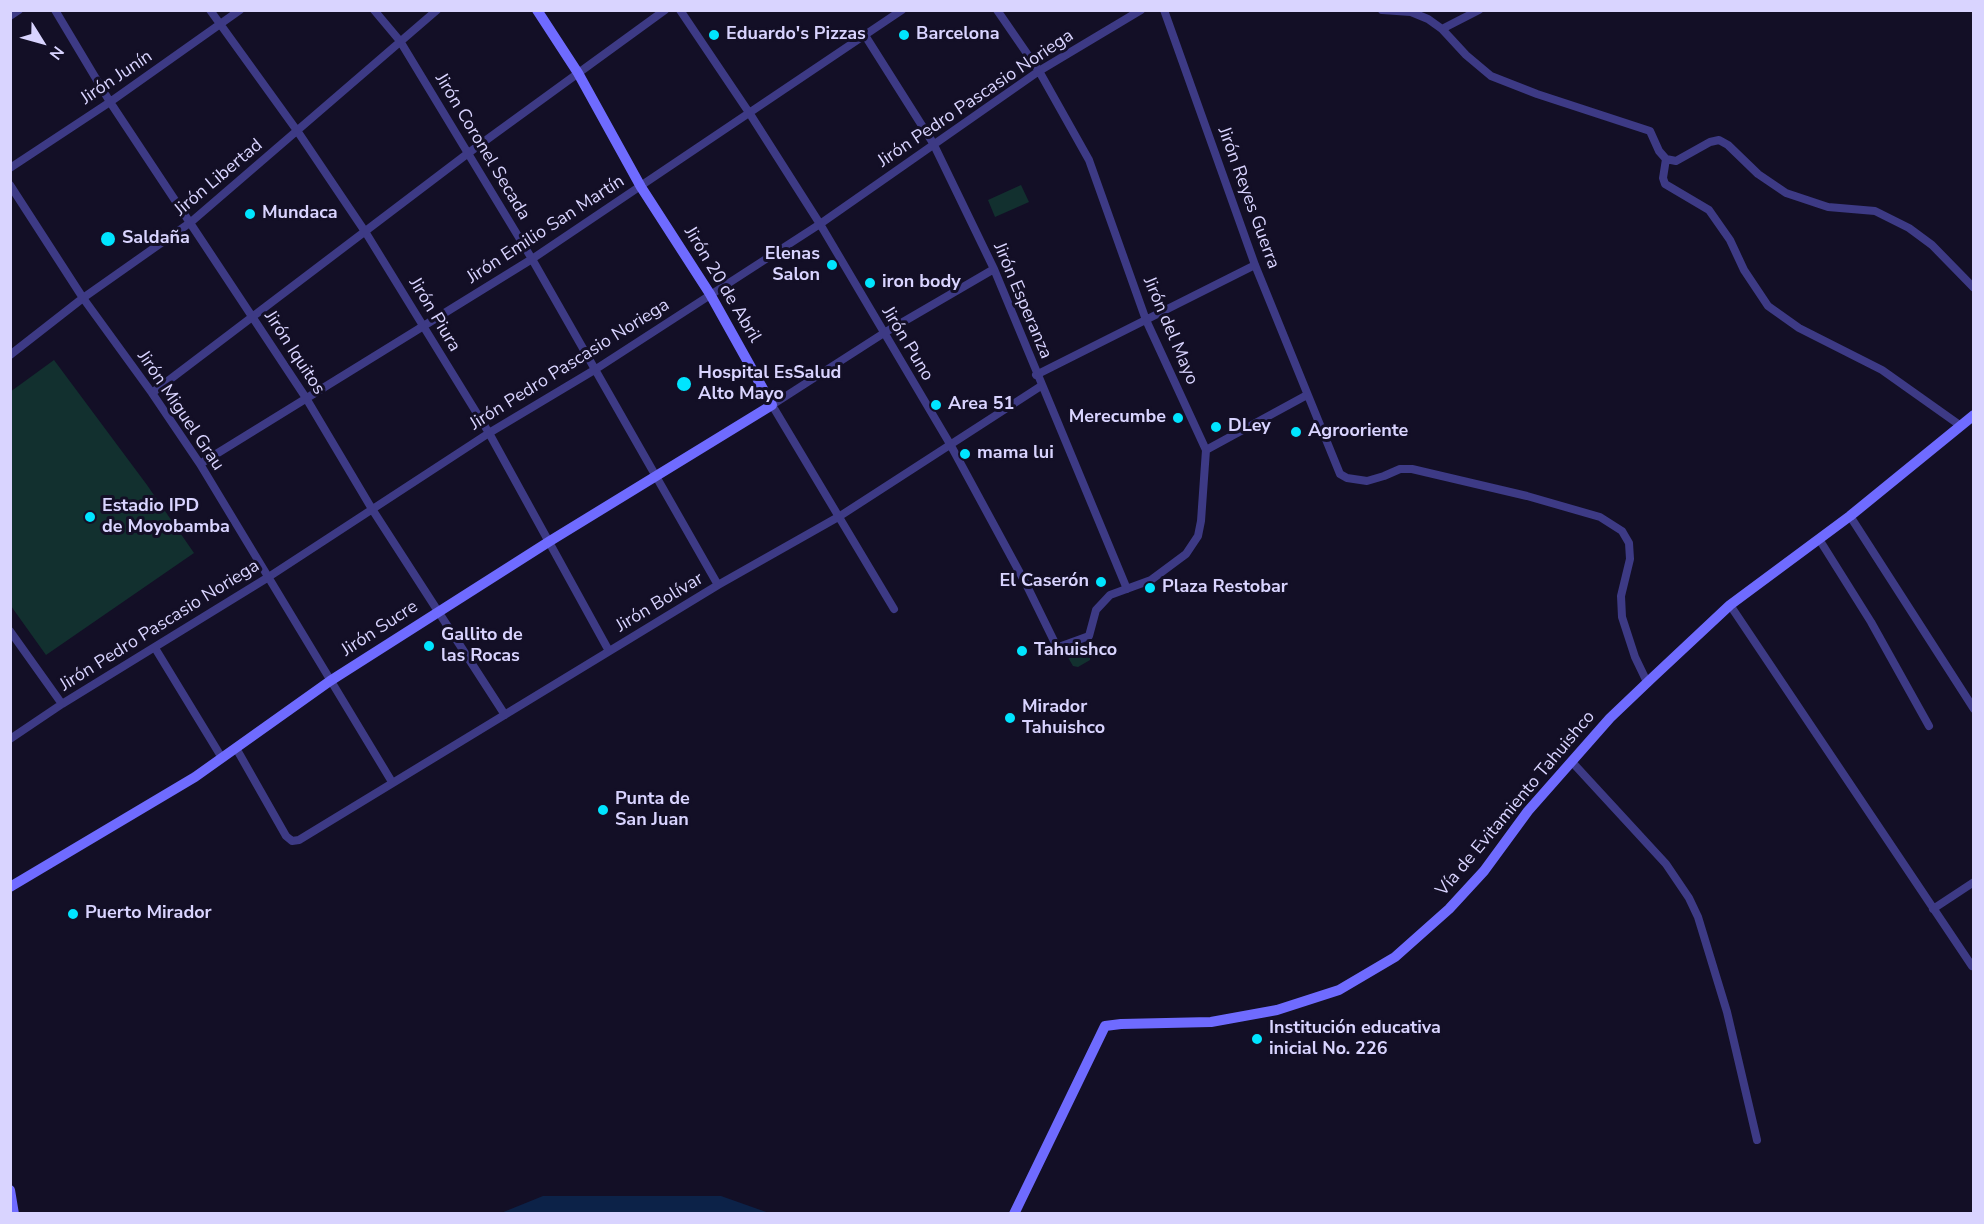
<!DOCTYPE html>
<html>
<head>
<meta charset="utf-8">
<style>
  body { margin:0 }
  #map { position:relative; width:1984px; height:1224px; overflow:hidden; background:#130f26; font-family:"Nunito Sans",sans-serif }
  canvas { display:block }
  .frame { position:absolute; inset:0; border:12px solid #d9d4ff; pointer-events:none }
  .north { position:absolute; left:12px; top:12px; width:60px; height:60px; -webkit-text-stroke:4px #130f26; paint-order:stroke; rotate:127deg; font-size:16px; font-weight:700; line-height:24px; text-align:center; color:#d9d4ff }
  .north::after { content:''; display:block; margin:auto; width:21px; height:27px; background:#d9d4ff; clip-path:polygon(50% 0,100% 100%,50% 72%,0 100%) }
</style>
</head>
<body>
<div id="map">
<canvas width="1984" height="1224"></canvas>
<div class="frame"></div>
<div class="north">N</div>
</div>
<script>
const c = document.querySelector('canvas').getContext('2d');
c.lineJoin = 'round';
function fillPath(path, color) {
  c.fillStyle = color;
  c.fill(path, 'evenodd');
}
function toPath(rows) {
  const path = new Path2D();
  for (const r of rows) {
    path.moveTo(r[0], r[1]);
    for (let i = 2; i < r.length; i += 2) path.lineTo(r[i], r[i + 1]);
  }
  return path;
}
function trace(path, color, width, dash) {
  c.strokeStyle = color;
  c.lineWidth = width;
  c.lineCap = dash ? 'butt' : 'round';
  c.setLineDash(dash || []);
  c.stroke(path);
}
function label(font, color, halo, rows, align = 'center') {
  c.font = font + ' "Nunito Sans",sans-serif';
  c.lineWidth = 6;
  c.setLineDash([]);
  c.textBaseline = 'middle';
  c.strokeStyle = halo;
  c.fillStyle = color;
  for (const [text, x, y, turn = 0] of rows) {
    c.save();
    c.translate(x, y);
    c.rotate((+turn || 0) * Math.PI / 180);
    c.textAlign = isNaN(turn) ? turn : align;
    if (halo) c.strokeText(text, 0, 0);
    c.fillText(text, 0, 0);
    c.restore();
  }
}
const green = toPath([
  [1021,185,1029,202,995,217,988,200],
  [54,360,147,485,194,553,46,655,11,606,10,392],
  [1090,642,1090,660,1078,667,1073,666,1066,654]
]);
const water = toPath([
  [543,1196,721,1196,769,1213,501,1213]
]);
const street = toPath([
  [55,10,110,102,306,398,372,509,505,715],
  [210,10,298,132,366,233,489,433,609,651],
  [374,10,400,41,532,259,718,585],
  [680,10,750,114,820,224,950,444,1027,586,1054,641],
  [997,10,1039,71,1089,160,1146,320,1206,450,1201,521,1198,536,1186,554,1151,580,1110,595,1096,610,1089,636,1056,648],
  [1164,10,1255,265,1340,474,1347,478,1367,481,1384,476,1400,469,1412,469,1527,496,1600,517,1622,531,1629,543,1630,559,1621,596,1622,617,1635,657,1647,682],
  [1382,10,1411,12,1428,19,1442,29,1466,55,1491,76,1537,94,1650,131,1659,151,1666,159,1676,161,1710,142,1719,140,1728,145,1758,174,1786,193,1828,207,1875,211,1909,228,1932,245,1974,288],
  [10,16,19,10],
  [1442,29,1479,10],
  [866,37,933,143,994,269,1127,589],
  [1666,159,1663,178,1665,184,1709,210,1730,240,1744,270,1768,306,1799,328,1882,370,1961,426],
  [10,168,110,102,240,10],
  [10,185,83,298,152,393,200,464,392,782],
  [10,355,83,298,191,222,437,10],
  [1036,375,1255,265],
  [152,393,467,154,665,10],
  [1206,450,1307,395],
  [200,464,532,259,902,10],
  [1850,516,1974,709],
  [1819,539,1871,622,1929,726],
  [1730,605,1972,966],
  [894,609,772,405,884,333,994,269],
  [10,631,62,704],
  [155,648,222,758],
  [10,739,62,704,267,578,489,433,596,369,820,224,1039,71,1141,10],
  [236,748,286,836,292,841,299,840,718,585,840,516,1041,386],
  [1572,762,1666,864,1689,898,1698,917,1727,1012,1757,1140],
  [1933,909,1974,882]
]);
const secondary = toPath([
  [10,887,195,777,330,681,550,541,772,405,710,294,641,187,578,73,537,10],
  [10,1190,14,1214],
  [1014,1214,1105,1026,1121,1024,1211,1022,1277,1010,1339,990,1395,957,1449,909,1484,871,1528,811,1610,718,1652,678,1730,605,1850,516,1974,415]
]);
const markers = [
  [714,35,6,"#00e5ff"],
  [904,35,6,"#00e5ff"],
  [250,214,6,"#00e5ff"],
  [108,239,8,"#00e5ff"],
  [832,265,6,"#00e5ff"],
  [870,283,6,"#00e5ff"],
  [684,384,8,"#00e5ff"],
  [936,405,6,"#00e5ff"],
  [1178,418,6,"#00e5ff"],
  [1216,427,6,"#00e5ff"],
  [1296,432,6,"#00e5ff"],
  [965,454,6,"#00e5ff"],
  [90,517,6,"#00e5ff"],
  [1101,582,6,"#00e5ff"],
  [1150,588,6,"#00e5ff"],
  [429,646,6,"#00e5ff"],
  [1022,651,6,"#00e5ff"],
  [1010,718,6,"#00e5ff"],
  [603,810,6,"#00e5ff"],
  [73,914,6,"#00e5ff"],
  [1257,1039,6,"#00e5ff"]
];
const poiNames = [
  ["Eduardo's Pizzas",726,35],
  ["Barcelona",916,35],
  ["Mundaca",262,214],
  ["Saldaña",122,239],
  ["Elenas",820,255,"right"],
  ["Salon",820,276,"right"],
  ["iron body",882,283],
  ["Hospital EsSalud",698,374],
  ["Alto Mayo",698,395],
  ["Area 51",948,405],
  ["Merecumbe",1166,418,"right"],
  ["DLey",1228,427],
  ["Agrooriente",1308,432],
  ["mama lui",977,454],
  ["Estadio IPD",102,507],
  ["de Moyobamba",102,528],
  ["El Caserón",1089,582,"right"],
  ["Plaza Restobar",1162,588],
  ["Gallito de",441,636],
  ["las Rocas",441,657],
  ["Tahuishco",1034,651],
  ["Mirador",1022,708],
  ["Tahuishco",1022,729],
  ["Punta de",615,800],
  ["San Juan",615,821],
  ["Puerto Mirador",85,914],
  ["Institución educativa",1269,1029],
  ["inicial No. 226",1269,1050]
];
const streetNames = [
  ["Jirón Junín",117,78,-34],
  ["Jirón Pedro Pascasio Noriega",976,99,-34],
  ["Jirón Coronel Secada",482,147,59],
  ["Jirón Libertad",219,178,-40],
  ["Jirón Reyes Guerra",1248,198,70],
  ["Jirón Emilio San Martín",546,230,-33],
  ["Jirón 20 de Abril",722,285,59],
  ["Jirón Esperanza",1022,301,67],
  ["Jirón Piura",434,315,59],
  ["Jirón del Mayo",1170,331,67],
  ["Jirón Puno",907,344,59],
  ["Jirón Iquitos",294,353,57],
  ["Jirón Pedro Pascasio Noriega",570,365,-32],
  ["Jirón Miguel Grau",180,411,56],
  ["Jirón Bolívar",660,603,-31],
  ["Jirón Pedro Pascasio Noriega",160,626,-32],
  ["Jirón Sucre",380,629,-33],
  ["Vía de Evitamiento Tahuishco",1516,804,-50]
];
fillPath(green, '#12302f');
fillPath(water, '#0c2248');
trace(street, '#3d3a85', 8);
trace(secondary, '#6f6bff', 10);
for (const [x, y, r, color] of markers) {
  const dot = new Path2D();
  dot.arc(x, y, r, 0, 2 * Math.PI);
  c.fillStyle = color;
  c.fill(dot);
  trace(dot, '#130f26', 2);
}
label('bold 18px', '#d9d4ff', '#130f26', poiNames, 'left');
label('18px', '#d9d4ff', '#130f26', streetNames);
</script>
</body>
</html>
